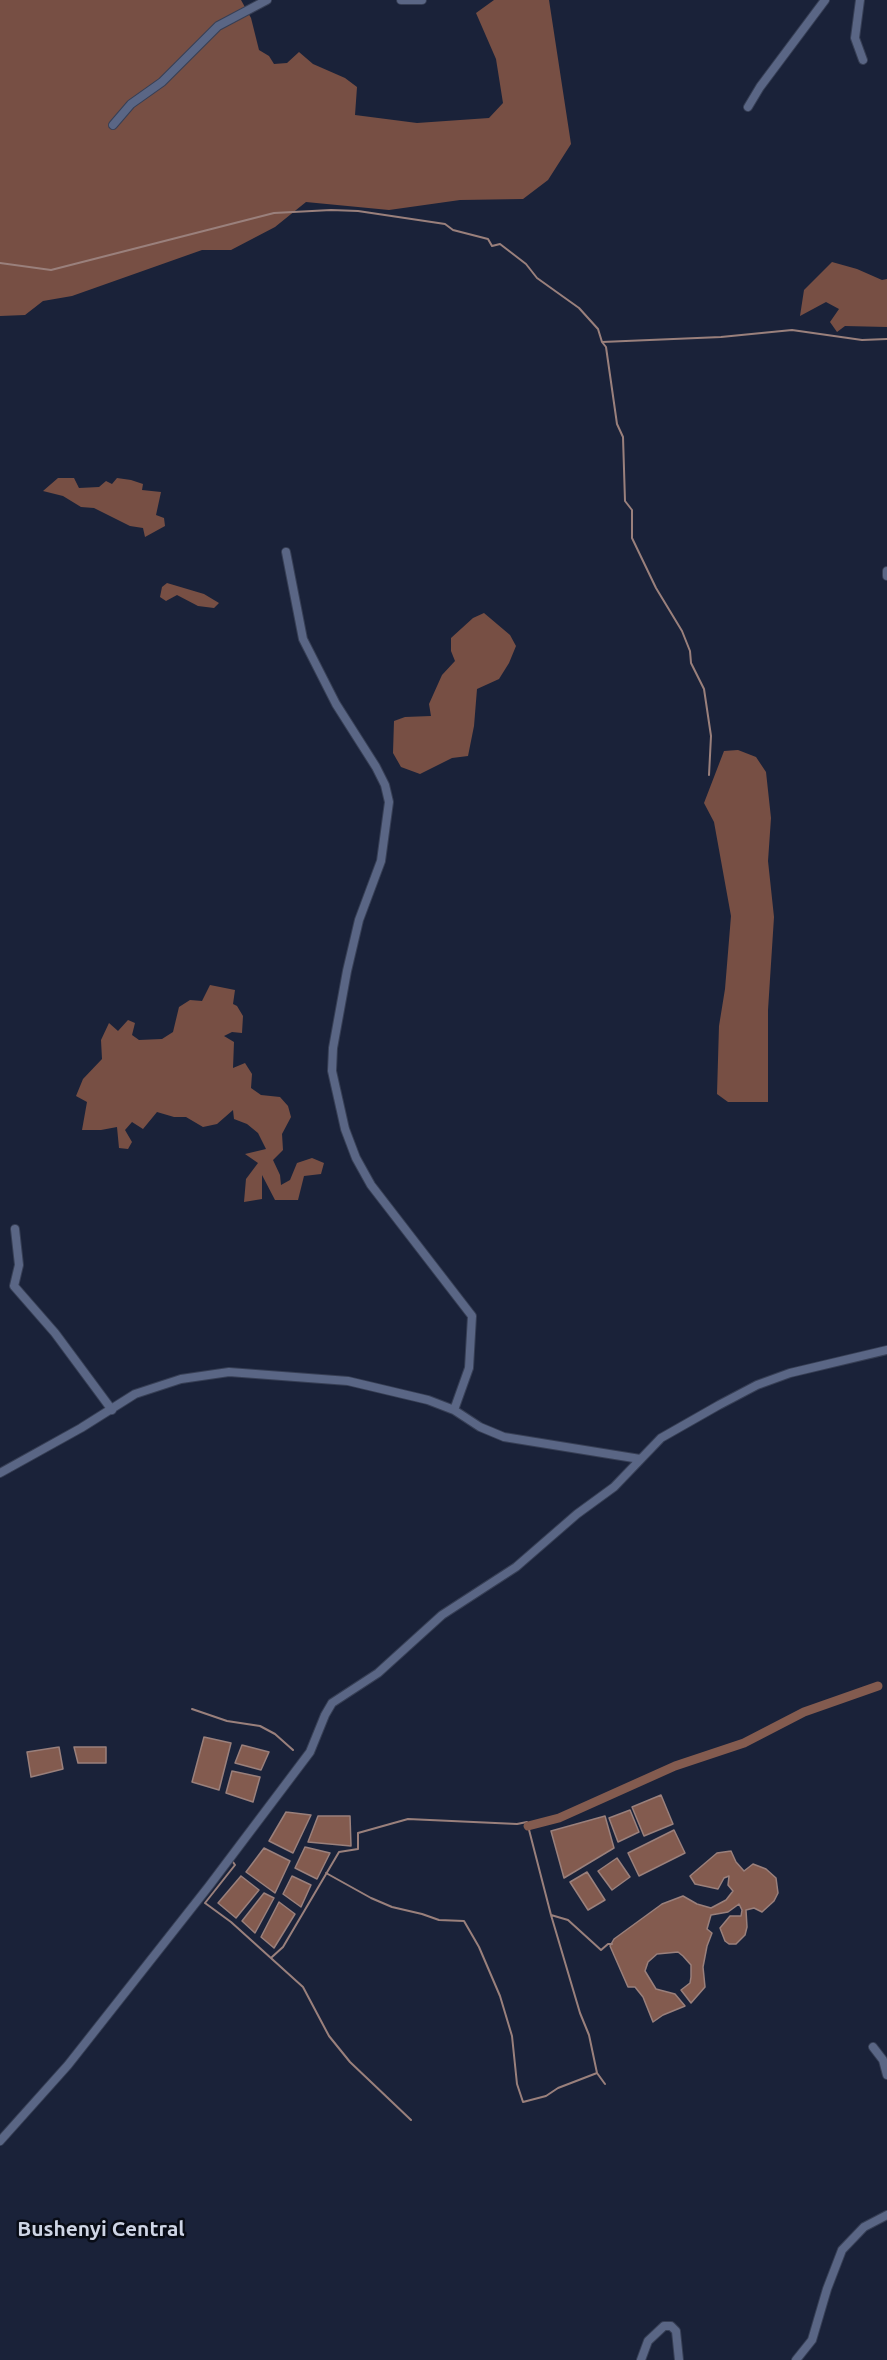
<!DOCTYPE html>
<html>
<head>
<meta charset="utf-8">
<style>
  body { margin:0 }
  canvas { display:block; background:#1a2239 }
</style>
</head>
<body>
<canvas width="887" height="2360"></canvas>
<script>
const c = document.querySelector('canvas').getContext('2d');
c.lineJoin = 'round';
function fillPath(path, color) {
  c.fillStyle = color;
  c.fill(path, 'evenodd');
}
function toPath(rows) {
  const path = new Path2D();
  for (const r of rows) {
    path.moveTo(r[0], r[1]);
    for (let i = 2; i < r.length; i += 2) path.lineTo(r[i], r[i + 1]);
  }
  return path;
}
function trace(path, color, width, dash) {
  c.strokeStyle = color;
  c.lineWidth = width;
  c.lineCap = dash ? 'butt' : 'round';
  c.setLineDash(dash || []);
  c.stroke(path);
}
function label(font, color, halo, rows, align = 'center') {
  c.font = font + ' Ubuntu,sans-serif';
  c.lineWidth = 5;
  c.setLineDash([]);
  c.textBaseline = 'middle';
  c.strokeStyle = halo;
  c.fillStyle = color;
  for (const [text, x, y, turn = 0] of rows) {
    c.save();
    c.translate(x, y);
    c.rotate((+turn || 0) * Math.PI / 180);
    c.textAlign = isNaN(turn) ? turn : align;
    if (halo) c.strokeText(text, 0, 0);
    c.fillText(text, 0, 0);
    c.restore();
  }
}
const forest = toPath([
  [0,0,241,0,251,18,259,50,269,56,274,64,287,63,299,52,313,64,345,78,357,87,355,115,417,123,489,118,503,103,496,59,476,13,494,0,549,0,571,144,548,180,523,199,460,200,389,210,306,202,275,227,231,250,202,250,72,296,43,301,25,315,0,316],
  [832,262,857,269,882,280,887,279,887,327,845,326,837,332,830,322,839,309,826,302,800,316,804,290],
  [58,478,74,478,79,488,99,487,106,481,112,484,117,478,131,480,143,484,142,490,161,492,156,515,164,518,165,526,145,537,143,528,130,526,94,508,81,507,63,496,43,491],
  [167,583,204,594,219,603,214,608,198,606,177,595,166,601,160,597,162,587],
  [484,613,510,635,516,646,509,663,499,679,477,689,474,726,468,756,452,758,420,774,401,767,393,753,394,721,405,717,431,716,429,704,442,675,455,661,451,651,451,638,473,618],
  [738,750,756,757,766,772,771,818,768,861,774,917,768,1010,768,1102,728,1102,717,1094,719,1026,725,989,731,916,714,822,704,803,724,751],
  [210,985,235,990,233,1004,237,1006,243,1016,242,1033,232,1032,224,1036,234,1042,233,1068,245,1063,252,1074,251,1088,261,1095,280,1097,288,1106,291,1117,282,1134,283,1150,273,1160,280,1175,281,1185,290,1180,297,1163,312,1158,324,1163,321,1174,304,1176,298,1200,275,1200,262,1175,262,1199,244,1202,246,1179,258,1163,245,1154,266,1149,258,1133,247,1124,234,1119,233,1110,217,1124,203,1127,186,1117,174,1117,157,1112,143,1129,132,1122,125,1130,132,1142,128,1149,119,1148,117,1127,101,1130,82,1130,87,1102,76,1096,83,1079,102,1059,101,1040,109,1023,118,1031,128,1020,135,1023,132,1035,139,1040,162,1039,173,1032,179,1007,190,1000,202,1001]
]);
const water = toPath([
  [204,1737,231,1743,219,1790,192,1782,204,1737],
  [242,1745,269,1752,261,1770,235,1763,242,1745],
  [59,1747,63,1769,31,1777,27,1752,59,1747],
  [74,1747,106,1747,106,1763,78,1763,74,1747],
  [232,1771,260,1777,253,1802,226,1793,232,1771],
  [661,1795,673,1824,644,1836,632,1807,661,1795],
  [630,1810,639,1832,618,1842,609,1818,630,1810],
  [286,1812,311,1815,293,1853,269,1841,286,1812],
  [318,1816,350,1816,351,1846,308,1842,318,1816],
  [605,1816,614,1848,564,1878,551,1831,605,1816],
  [674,1830,685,1853,639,1876,628,1853,674,1830],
  [305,1847,330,1853,317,1879,295,1868,305,1847],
  [264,1848,290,1861,275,1893,246,1872,264,1848],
  [731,1851,736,1862,744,1871,753,1864,766,1869,776,1878,778,1893,774,1901,762,1912,754,1908,746,1910,747,1927,745,1935,736,1944,729,1944,725,1941,720,1928,730,1916,741,1916,742,1910,739,1904,728,1912,711,1915,707,1929,712,1933,707,1946,703,1967,705,1987,691,2003,681,1990,690,1983,691,1977,691,1965,683,1956,678,1952,657,1954,648,1962,645,1971,656,1989,675,1994,685,2006,663,2015,653,2022,643,1997,635,1987,628,1987,610,1946,614,1939,662,1904,683,1896,697,1904,711,1908,726,1900,733,1891,728,1885,729,1876,724,1878,718,1889,695,1884,690,1876,717,1853,731,1851],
  [617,1858,630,1877,612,1890,598,1871,617,1858],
  [587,1872,605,1900,588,1910,570,1882,587,1872],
  [241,1876,259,1890,236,1918,218,1903,241,1876],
  [292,1876,311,1885,301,1907,283,1894,292,1876],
  [264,1893,274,1898,255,1933,242,1921,264,1893],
  [279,1902,295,1914,274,1948,261,1937,279,1902]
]);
const stream = toPath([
  [0,263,51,270,274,213,331,210,358,211,445,224,453,230,488,239,492,246,500,244,526,264,537,278,579,308,598,329,602,342,606,347,617,424,623,437,625,501,632,510,632,538,656,588,682,631,690,651,691,663,704,689,711,736,709,775],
  [602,342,721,337,792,330,862,340,887,339],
  [192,1709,227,1721,260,1726,275,1734,293,1750],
  [233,1862,235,1865,205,1903,231,1922,303,1987,329,2036,350,2062,411,2120],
  [326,1873,371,1898,392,1907,422,1914,439,1920,464,1921,479,1947,500,1996,512,2036,517,2084,523,2102,546,2096,558,2088,597,2073],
  [551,1915,580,2013,589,2035,597,2073,605,2084],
  [272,1957,283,1947,339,1852,358,1849,358,1833,408,1819,517,1824,527,1822,551,1915,568,1920,601,1950,608,1944,612,1944]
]);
const canal = toPath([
  [528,1826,559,1818,675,1766,744,1743,804,1712,878,1686]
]);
const minor = toPath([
  [401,0,422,0],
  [860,0,855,38,863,60],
  [748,107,760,87,825,0],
  [113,125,131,104,162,82,218,26,267,0],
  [286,552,303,639,336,704,376,767,385,785,389,802,381,861,359,920,347,971,333,1048,332,1071,345,1129,356,1158,371,1185,472,1316,469,1368,454,1410],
  [887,571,887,576],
  [15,1229,19,1265,14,1286,55,1333,112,1410],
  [0,1473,81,1428,135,1394,181,1379,229,1372,348,1381,428,1400,454,1410,480,1427,504,1437,640,1459],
  [873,2047,883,2060,887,2075],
  [0,2141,68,2065,209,1886,310,1752,325,1715,332,1703,378,1673,442,1615,516,1567,577,1514,614,1487,661,1438,719,1405,757,1385,790,1373,887,1350],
  [641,2360,648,2341,664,2326,671,2326,676,2331,679,2360],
  [796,2360,812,2340,827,2289,842,2250,864,2227,887,2215]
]);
const quarterNames = [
  ["Bushenyi Central",101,2229]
];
fillPath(forest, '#774f44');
fillPath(water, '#835b4f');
trace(water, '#9a807c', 1.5);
trace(stream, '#9a807c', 2);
trace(canal, '#835b4f', 9);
trace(minor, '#373f55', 10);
trace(minor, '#5a6685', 8);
label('bold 21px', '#ced5e5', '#080c16', quarterNames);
</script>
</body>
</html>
